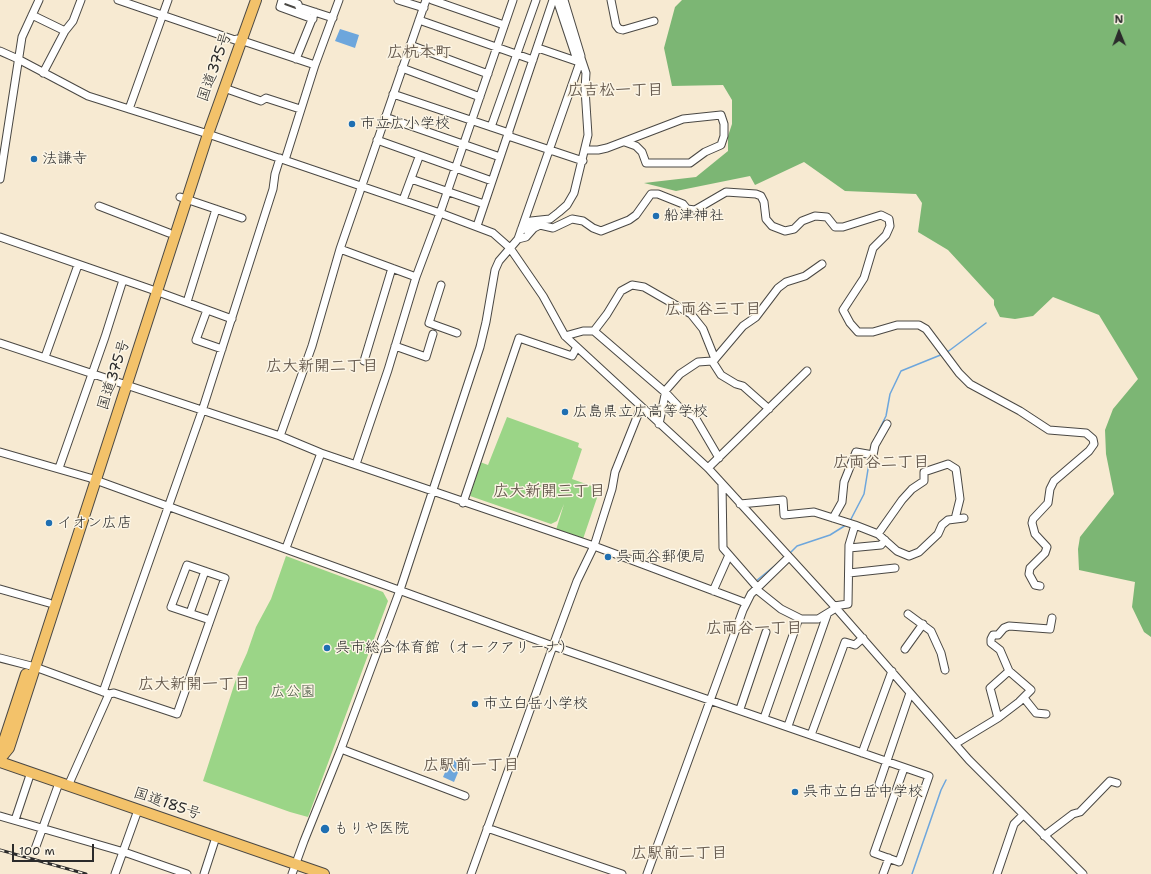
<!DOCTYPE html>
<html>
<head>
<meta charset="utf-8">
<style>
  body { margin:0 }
  #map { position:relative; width:1151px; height:874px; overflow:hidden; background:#f7ead2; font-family:"Shantell Sans",sans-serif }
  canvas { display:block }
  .north { position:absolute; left:1099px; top:12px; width:40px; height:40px; -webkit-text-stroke:3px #fcf5e5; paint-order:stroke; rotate:359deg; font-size:11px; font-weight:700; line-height:16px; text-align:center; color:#2b2b2b }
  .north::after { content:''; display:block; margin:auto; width:14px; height:18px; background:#2b2b2b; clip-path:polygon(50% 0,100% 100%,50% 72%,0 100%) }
  .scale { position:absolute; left:12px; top:844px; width:82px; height:18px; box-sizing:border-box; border:2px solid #2b2b2b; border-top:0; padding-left:5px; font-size:12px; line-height:14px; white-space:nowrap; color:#2b2b2b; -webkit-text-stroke:3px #fcf5e5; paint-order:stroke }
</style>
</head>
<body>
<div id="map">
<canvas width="1151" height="874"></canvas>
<div class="north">N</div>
<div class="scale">100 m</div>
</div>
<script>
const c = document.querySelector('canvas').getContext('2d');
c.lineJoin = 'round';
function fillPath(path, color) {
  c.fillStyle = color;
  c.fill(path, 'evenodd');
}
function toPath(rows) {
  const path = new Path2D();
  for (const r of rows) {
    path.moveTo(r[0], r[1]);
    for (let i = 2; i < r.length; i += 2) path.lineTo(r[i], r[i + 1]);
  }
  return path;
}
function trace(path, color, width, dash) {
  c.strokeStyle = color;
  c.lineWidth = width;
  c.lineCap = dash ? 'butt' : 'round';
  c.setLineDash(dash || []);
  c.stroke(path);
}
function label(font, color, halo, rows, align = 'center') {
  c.font = font + ' "Shantell Sans","Klee One",sans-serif';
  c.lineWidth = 3;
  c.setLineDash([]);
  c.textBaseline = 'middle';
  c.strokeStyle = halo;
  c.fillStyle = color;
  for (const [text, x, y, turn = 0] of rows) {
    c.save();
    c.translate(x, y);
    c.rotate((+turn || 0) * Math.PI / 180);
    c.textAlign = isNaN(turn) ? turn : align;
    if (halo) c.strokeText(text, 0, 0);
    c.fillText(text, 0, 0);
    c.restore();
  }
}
const green = toPath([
  [507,417,579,443,578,447,582,449,572,479,600,489,583,539,556,530,564,504,557,521,551,524,470,496,480,462,488,465],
  [286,556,383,592,388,601,308,817,290,812,203,781,238,673,247,653,256,627,271,599]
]);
const forest = toPath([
  [682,0,1151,0,1151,637,1144,632,1132,607,1135,582,1079,570,1078,549,1080,537,1114,494,1106,454,1105,430,1113,409,1138,379,1099,315,1053,297,1033,316,1015,319,1000,317,994,305,994,300,948,250,918,232,922,203,916,194,845,191,804,162,755,185,750,176,676,191,644,183,696,177,728,151,728,136,732,124,732,100,723,85,672,86,664,48,675,7]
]);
const water = toPath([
  [340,29,359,35,355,48,335,41],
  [451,759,462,763,454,782,443,777]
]);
const stream = toPath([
  [946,353,986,323],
  [879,430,886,416,890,394,901,371,943,354],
  [850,521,864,494,870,457],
  [790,553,797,546,830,535,846,525],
  [756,581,777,564],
  [912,874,941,790,946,780]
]);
const minor = toPath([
  [118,0,235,40],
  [282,0,280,7,313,19],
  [287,0,298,4,299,7,333,18],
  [398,0,424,8],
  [432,0,504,25],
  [557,0,576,57],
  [611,0,616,25,619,29,623,30,654,21],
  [32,15,65,31,73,21,81,0],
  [419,20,533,60],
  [237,39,315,65],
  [410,45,488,74],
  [538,48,579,62],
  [0,51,18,59,88,96,208,134,440,213,493,233,510,248,543,296,565,336,708,468,836,608,969,760,1083,874],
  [296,59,315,12],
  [402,68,480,97],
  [43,73,65,31],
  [224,88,261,101,266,98,300,109],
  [393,94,509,133],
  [129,109,168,0],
  [385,117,500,157],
  [491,127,536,0],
  [508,136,583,161],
  [377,140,492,181],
  [585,150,598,150,607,148,683,119,721,115,724,124,724,136,721,145,705,152,690,163,646,163,642,152,636,146,625,142],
  [285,160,315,65,339,0],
  [0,179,22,37,39,0],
  [411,179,484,204],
  [180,197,242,218],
  [403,200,419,157],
  [99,206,169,233],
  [477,226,553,0],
  [521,230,525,229,531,221,550,219,559,212,567,205,574,193,588,135,585,89,586,73,581,58],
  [0,237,150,289,232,319],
  [518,239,526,237,534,228,540,225,553,228,572,219,583,221,593,228,601,231,629,220,636,215,651,194,658,194,683,204,687,209,695,210,726,192,756,194,761,196,764,202,766,219,772,226,785,231,794,229,802,221,815,216,827,217,835,227,843,227,881,215,889,219,890,226,886,235,873,248,864,278,843,310,850,323,858,332,873,332,897,325,919,325,926,329,959,373,970,384,1020,411,1049,430,1086,433,1093,439,1094,444,1089,451,1054,481,1050,489,1048,503,1033,519,1032,523,1035,534,1047,547,1045,553,1030,568,1029,574,1035,585,1040,586],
  [340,249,416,277],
  [441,285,429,323,457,333],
  [187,302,216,209],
  [207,310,196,340,222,349],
  [594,331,666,393,679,407,695,417,719,458],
  [565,336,583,331,594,331,607,314,621,291,632,285,644,287,691,314,703,329,715,359],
  [0,343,280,436,321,453,594,546,746,603],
  [395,346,426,357,433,334],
  [45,357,78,265],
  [364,361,392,268],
  [712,361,721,375,736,384,743,386,769,409],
  [659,424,666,390,680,374,698,362,712,361,715,359,743,326,756,317,778,288,786,282,805,276,822,264],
  [280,436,312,346,340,249,426,0],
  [0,452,90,478,553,646,929,776,899,862,874,853,904,768],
  [356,464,388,370,416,277,440,213,513,0],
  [59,468,105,337,123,280],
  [708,468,807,371],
  [722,484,723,548,757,587],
  [463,503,519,338,572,356,577,347],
  [740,504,783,500,784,515,814,512,855,525,878,534,897,551,909,556,919,552,938,534,942,525,948,520,964,518],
  [833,518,842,502,844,482,856,452,873,455,875,445,887,424],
  [878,534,902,500,912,489,924,481,924,472,948,464,956,469,957,476,960,499,955,519],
  [286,548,321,453],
  [849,548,881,545,885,540],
  [849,573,895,568],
  [0,589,49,603],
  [756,589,781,609,801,619,818,619,836,608],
  [713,591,729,555],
  [834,606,848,604,849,545,855,525],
  [190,613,205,571],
  [908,614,931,631,941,653,945,670],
  [905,649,923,624],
  [0,658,35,667,109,694,68,786],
  [103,692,202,411,273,189,275,174,280,158],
  [109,694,114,693,177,714,225,578,187,565,171,607,210,620],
  [1024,698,1036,713,1046,714],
  [740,709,766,632],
  [764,718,799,618],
  [998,718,990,688,1009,671],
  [788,726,827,615],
  [811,735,845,642,855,645,863,638],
  [955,744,998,718,1019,702,1031,690,1009,671,1000,650,991,643,991,639,993,635,998,635,1004,628,1009,626,1050,629,1052,618],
  [341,749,465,796],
  [862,753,892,671],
  [879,784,910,693],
  [0,816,124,852,187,874],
  [15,820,31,772],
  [487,828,622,874],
  [1044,836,1073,814,1080,812,1110,781,1117,783],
  [35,849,59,783],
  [115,874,138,810],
  [204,874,216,837],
  [292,874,304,841,341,749,400,590,480,347,486,322,495,270,499,261,518,239,580,62,581,56,564,0],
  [471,874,553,646,577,581,594,546,612,489,615,472,641,407],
  [647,874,743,610,751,594,789,557],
  [883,874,889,858],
  [997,874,1014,824,1023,815]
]);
const highway = toPath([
  [0,753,26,674],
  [0,759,9,748,208,134,256,0],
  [0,762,324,874]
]);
const rail = toPath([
  [0,850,86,874]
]);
const markers = [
  [352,124,4,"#1f6fb2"],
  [34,159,4,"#1f6fb2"],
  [656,216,4,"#1f6fb2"],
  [565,412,4,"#1f6fb2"],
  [49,523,4,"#1f6fb2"],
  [608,557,4,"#1f6fb2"],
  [327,648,4,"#1f6fb2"],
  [475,704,4,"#1f6fb2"],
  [795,792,4,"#1f6fb2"],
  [325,829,5,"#1f6fb2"]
];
const streetNames = [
  ["国道375号",215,67,-70],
  ["国道375号",114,375,-72],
  ["国道185号",167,804,19]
];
const poiNames = [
  ["市立広小学校",360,124],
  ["法謙寺",42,159],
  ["船津神社",664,216],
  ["広島県立広高等学校",573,412],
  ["イオン広店",57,523],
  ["呉両谷郵便局",616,557],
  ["呉市総合体育館（オークアリーナ）",335,648],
  ["市立白岳小学校",483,704],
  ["呉市立白岳中学校",803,792],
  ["もりや医院",334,829]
];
const parkNames = [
  ["広公園",293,692]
];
const neighbourhoodNames = [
  ["広杭本町",419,53],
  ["広吉松一丁目",615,91],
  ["広両谷三丁目",713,310],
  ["広大新開二丁目",322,367],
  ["広両谷二丁目",881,463],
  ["広大新開三丁目",549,492],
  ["広両谷一丁目",754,629],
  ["広大新開一丁目",194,685],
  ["広駅前一丁目",471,766],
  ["広駅前二丁目",679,854]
];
fillPath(green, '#9bd587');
fillPath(forest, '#7cb674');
fillPath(water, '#6da6dc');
trace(stream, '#6da6dc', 1.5);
trace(minor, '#4a4844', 9);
trace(highway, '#4a4844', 12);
trace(minor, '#fff', 7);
trace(highway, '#f3c26a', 10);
trace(rail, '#2b2b2b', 3);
trace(rail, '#fcf5e5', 1.5, [4.5]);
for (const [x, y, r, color] of markers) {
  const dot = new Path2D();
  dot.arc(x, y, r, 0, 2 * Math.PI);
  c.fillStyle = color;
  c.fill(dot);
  trace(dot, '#fcf5e5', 1.5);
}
label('15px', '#2b2b2b', '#fcf5e5', streetNames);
label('15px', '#2b2b2b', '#fcf5e5', poiNames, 'left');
label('15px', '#475642', '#fcf5e5', parkNames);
label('bold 16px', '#675b4f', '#fcf5e5', neighbourhoodNames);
</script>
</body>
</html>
